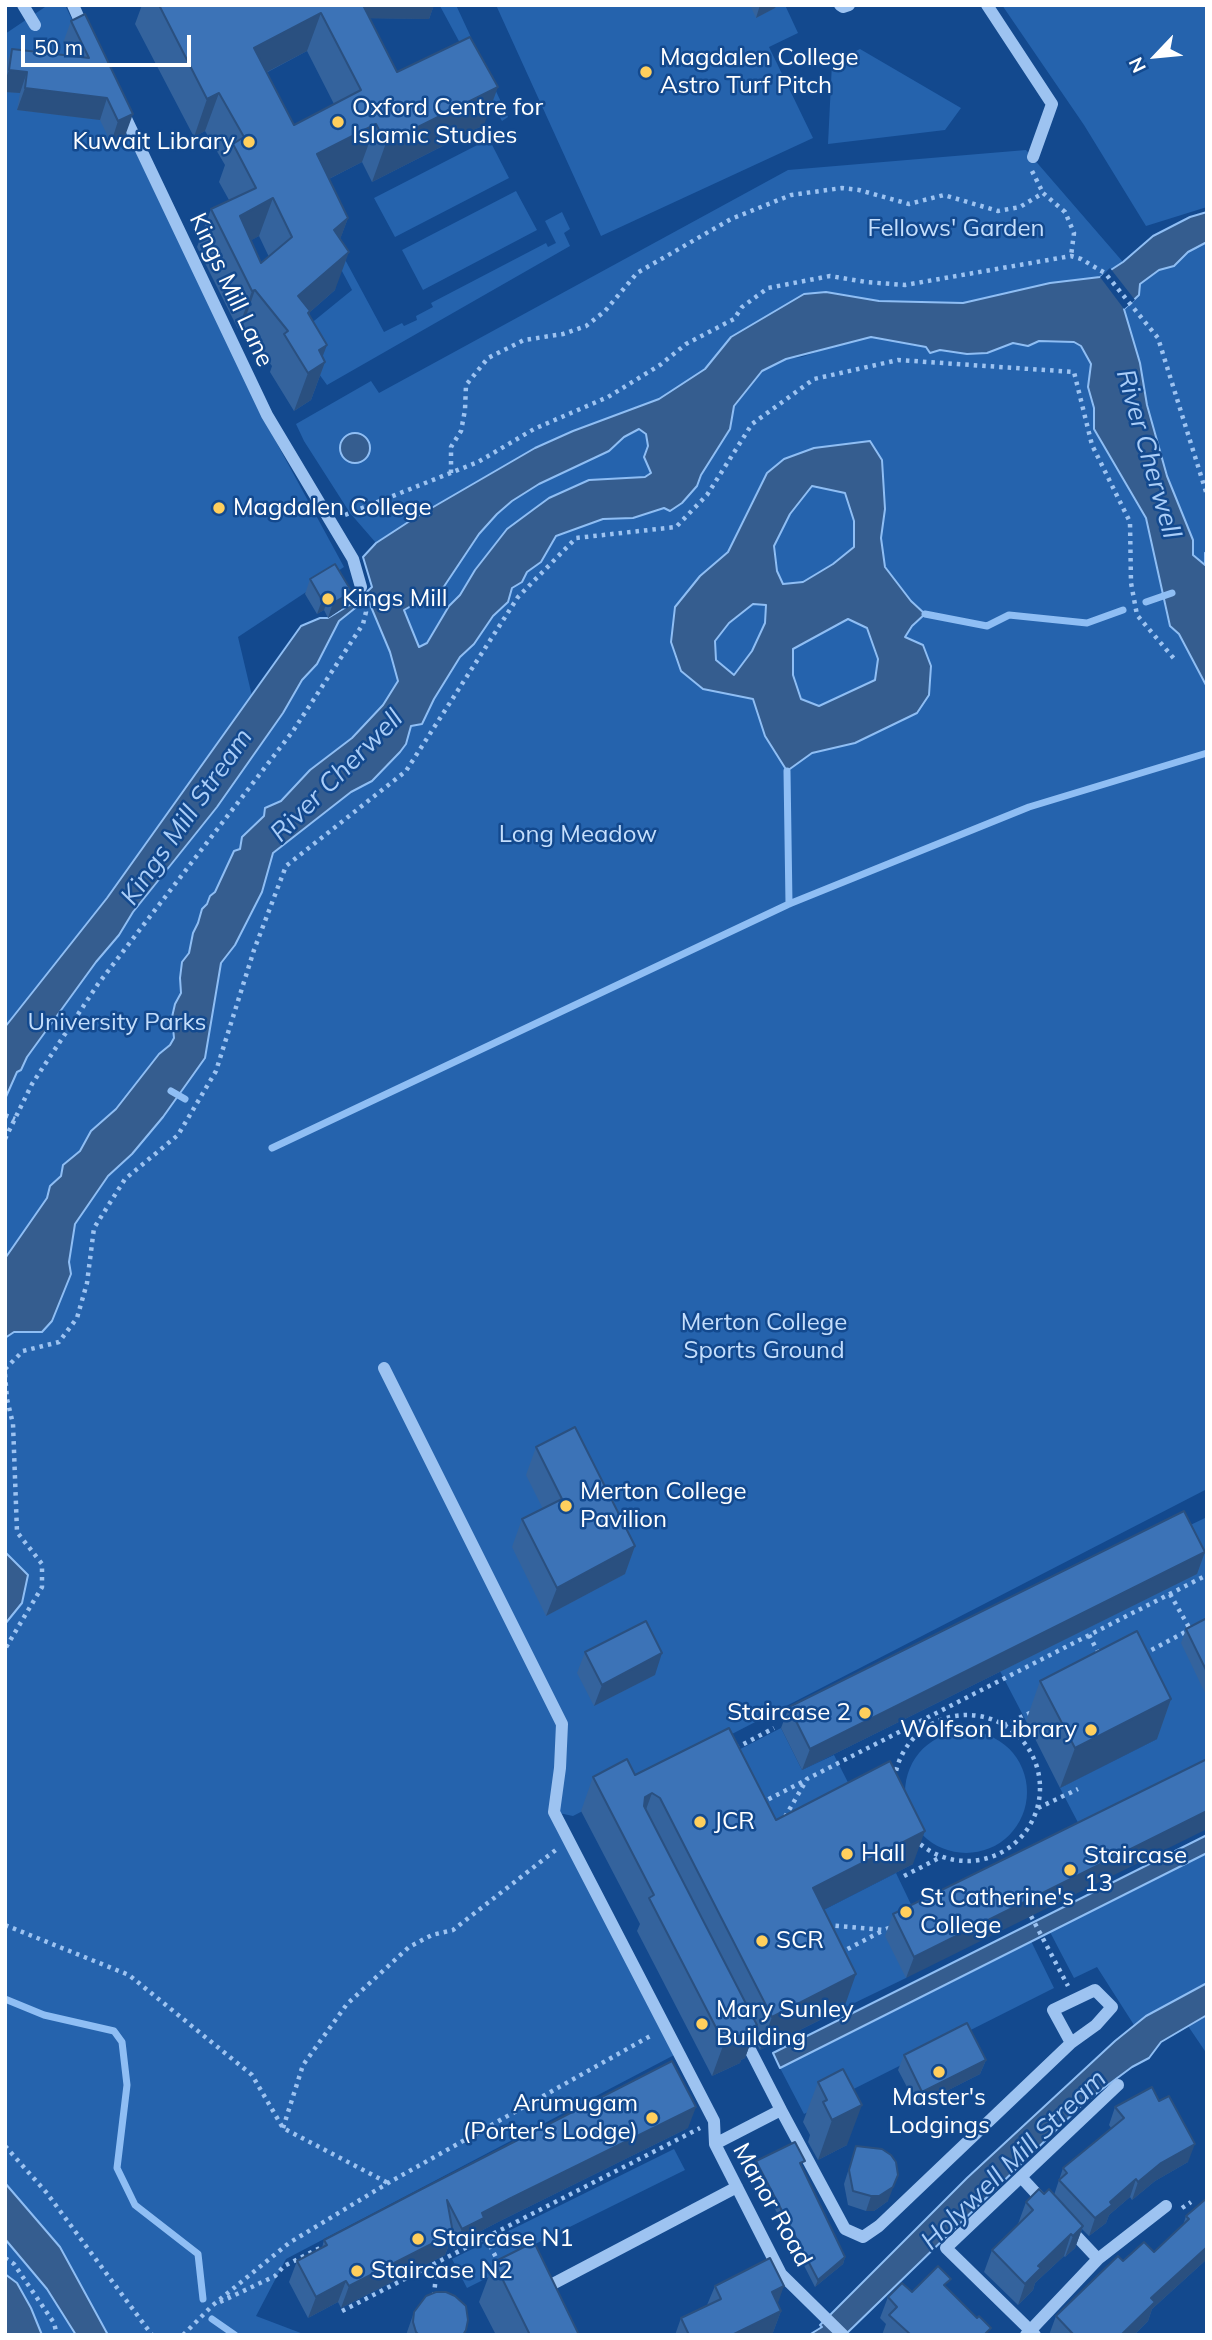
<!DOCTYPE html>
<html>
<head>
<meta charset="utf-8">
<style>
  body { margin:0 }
  #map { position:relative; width:1212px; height:2340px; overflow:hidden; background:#13498e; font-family:Mulish,sans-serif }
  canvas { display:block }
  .frame { position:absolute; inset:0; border:7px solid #fff; pointer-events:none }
  .north { position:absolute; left:1121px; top:21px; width:70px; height:70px; -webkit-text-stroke:5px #13498e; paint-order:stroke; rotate:244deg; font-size:19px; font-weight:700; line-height:28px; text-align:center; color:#fff }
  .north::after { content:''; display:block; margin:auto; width:24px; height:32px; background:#fff; clip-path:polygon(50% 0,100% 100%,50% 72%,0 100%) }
  .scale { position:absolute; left:21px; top:35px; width:170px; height:32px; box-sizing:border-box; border:4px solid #fff; border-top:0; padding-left:9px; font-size:21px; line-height:24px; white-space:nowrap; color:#fff; -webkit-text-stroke:5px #13498e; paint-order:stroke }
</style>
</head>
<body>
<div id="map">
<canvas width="1212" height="2340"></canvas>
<div class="frame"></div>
<div class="north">N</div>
<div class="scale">50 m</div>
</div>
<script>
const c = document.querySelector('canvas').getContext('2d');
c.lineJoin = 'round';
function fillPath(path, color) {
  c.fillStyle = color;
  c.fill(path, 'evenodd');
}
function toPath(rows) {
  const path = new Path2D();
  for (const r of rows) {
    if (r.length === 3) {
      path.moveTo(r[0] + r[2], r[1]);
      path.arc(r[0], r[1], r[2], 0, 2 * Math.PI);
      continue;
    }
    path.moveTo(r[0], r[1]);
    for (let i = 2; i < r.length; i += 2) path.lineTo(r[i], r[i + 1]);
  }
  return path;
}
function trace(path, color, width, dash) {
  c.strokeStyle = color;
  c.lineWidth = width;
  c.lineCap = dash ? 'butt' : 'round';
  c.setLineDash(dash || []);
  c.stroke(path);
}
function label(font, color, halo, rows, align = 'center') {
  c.font = font + ' Mulish,sans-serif';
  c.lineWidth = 5;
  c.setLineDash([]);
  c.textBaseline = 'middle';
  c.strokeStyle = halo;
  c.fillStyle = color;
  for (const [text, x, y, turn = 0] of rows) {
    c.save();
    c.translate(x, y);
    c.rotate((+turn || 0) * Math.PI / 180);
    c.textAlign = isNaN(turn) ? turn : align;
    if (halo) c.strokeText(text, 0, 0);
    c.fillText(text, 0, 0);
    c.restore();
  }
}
const green = toPath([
  [48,5,65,5,268,427,344,567,238,637,252,696,107,898,5,1027,5,34],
  [456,5,508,117,502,121,440,6],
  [496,5,785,5,798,33,769,47,813,138,601,236],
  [1002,5,1207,5,1207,207,1146,226,1084,125],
  [860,49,961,108,945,130,828,144,832,63],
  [489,139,509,178,395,237,374,198],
  [1026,150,1123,262,1100,277,1050,283,963,303,879,301,826,292,731,337,705,369,659,399,573,431,535,448,416,517,376,543,350,513,304,441,296,424,371,381,379,393,788,170],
  [516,191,537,230,423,290,402,250],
  [562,212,570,229,564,233,570,246,327,385,293,338,352,290,334,256,341,252,384,332,402,323,404,326,417,320,416,316,433,307,431,303,546,243,548,247,556,243,545,221],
  [1207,242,1207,552,1205,554,1206,565,1193,555,1167,476,1147,405,1140,363,1124,309,1129,305,1140,284,1159,270,1174,266,1188,252],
  [871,337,967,354,987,353,1013,343,1028,346,1039,341,1074,342,1081,346,1091,364,1088,387,1094,408,1094,429,1146,518,1170,626,1179,634,1207,687,1207,1489,573,1816,554,1812,678,2053,286,2259,256,2316,306,2335,108,2335,60,2247,5,2183,5,1624,22,1603,28,1575,5,1552,5,1338,14,1332,42,1332,71,1274,69,1262,75,1224,108,1176,132,1154,163,1117,205,1058,221,963,235,945,262,892,273,853,351,792,372,781,406,744,411,726,422,724,434,699,460,657,474,644,493,616,508,602,512,588,522,582,527,572,541,562,556,536,603,519,633,518,682,503,697,486,701,475,730,429,734,407,762,371,786,359,802,357,828,348],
  [814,448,885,509,881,538,885,567,911,601,925,614,912,626,905,637,855,743,812,753,787,771,765,736,753,699,671,642,700,576,728,552,767,473,784,459],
  [639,429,646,434,648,446,644,457,651,472,645,477,589,480,549,498,534,509,507,529,475,570,460,595,449,606,427,643,419,647,404,610,443,588,479,535,497,514,512,501,539,484,609,451,624,437],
  [812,486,845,493,854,521,854,547,833,564,803,582,783,584,777,571,774,546,790,514],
  [369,602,390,652,399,681,383,705,352,738,310,770,281,801,265,808,264,816,242,837,240,850,234,851,215,892,202,909,198,923,193,933,189,953,182,962,180,978,181,993,175,1004,172,1017,174,1038,170,1045,159,1054,116,1109,91,1131,80,1151,63,1165,61,1176,50,1186,47,1198,5,1259,5,1099,17,1071,21,1070,27,1057,96,962,119,935,133,912,217,807,283,713,302,680,317,664,339,621,359,604],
  [753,604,766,605,765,623,752,651,734,675,716,660,715,641,729,623],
  [848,619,867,628,878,659,875,680,819,706,801,699,793,675,793,649],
  [1207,1517,1207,1776,1085,1836,1060,1788,1157,1739,1122,1671,1026,1721,1000,1671,1176,1532],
  [781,1728,802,1770,834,1755,859,1804,763,1853,717,1761],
  [966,1792,61],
  [1207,1853,1207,1983,1146,2016,1134,2025,1097,1967,1074,1978,1050,1932],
  [896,1873,918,1919,906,1978,844,2008,800,1922],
  [1031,1941,1054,1988,804,2114,780,2068],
  [1207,2015,1207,2054,1188,2026],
  [674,2149,685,2170,515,2254,519,2262,467,2288,452,2259],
  [5,2239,47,2289,76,2335,42,2335,31,2308,17,2283,5,2274]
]);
const water = toPath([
  [1207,212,1207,242,1188,252,1174,266,1159,270,1140,284,1139,295,1124,309,1140,363,1147,405,1167,476,1193,540,1193,555,1205,565,1205,553,1207,552,1207,687,1179,634,1170,626,1146,518,1094,429,1094,408,1088,387,1091,364,1081,346,1074,342,1039,341,1028,346,1013,343,987,353,967,354,940,350,930,353,926,347,871,337,786,359,762,371,734,406,730,429,701,475,697,486,682,503,670,511,664,508,633,518,603,519,556,536,541,562,527,572,522,582,512,588,508,602,493,616,474,644,460,657,434,699,422,724,411,726,406,744,400,752,372,781,351,792,273,853,262,892,235,945,221,963,205,1058,163,1117,132,1154,108,1176,75,1224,69,1262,71,1274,52,1321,42,1332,14,1332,5,1338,6,1257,47,1198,50,1186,61,1176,63,1165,80,1151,91,1131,116,1109,159,1054,170,1045,174,1038,172,1017,175,1004,181,993,180,978,182,962,189,953,193,933,198,923,202,909,207,904,210,896,215,892,234,851,240,849,242,837,264,816,265,808,281,801,310,770,352,738,383,705,398,681,390,652,369,602,359,605,339,621,317,664,302,680,283,713,217,807,133,912,119,935,96,962,27,1057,21,1070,17,1072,5,1099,5,1027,107,898,301,626,320,618,328,618,358,600,372,587,363,557,376,543,416,517,535,448,573,431,659,399,705,369,731,337,804,294,826,292,879,301,963,303,1050,283,1100,277,1123,262,1153,236,1190,217,1207,212],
  [639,429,646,434,648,446,644,457,651,473,645,477,589,480,549,498,534,509,507,529,475,570,460,595,449,606,427,643,419,647,404,610,443,588,479,534,497,514,512,501,539,484,609,451,624,437,639,429],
  [355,448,15],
  [870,441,882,460,885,509,881,538,885,567,911,601,925,614,912,626,905,637,923,645,931,666,929,695,917,713,855,743,812,753,787,771,765,736,753,699,703,689,681,671,671,642,675,607,700,576,728,552,767,473,784,459,814,448,870,441],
  [812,486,845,493,854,521,854,547,833,564,803,582,783,584,777,571,774,546,790,514,812,486],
  [753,604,766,605,765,623,752,651,734,675,716,660,715,641,729,623,753,604],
  [848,619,867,628,878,659,875,680,819,706,801,699,793,675,793,649,848,619],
  [5,1552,28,1575,22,1603,5,1624,5,1552],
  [1207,1835,1207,1853,780,2068,773,2053,1207,1835],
  [1207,1983,1207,2015,1161,2042,1149,2058,1132,2067,1085,2102,845,2335,809,2335,822,2327,820,2325,967,2178,1115,2041,1146,2016,1207,1983],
  [5,2183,60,2247,108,2335,76,2335,47,2289,5,2239,5,2183],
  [5,2274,17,2283,31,2308,42,2335,5,2335,5,2274]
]);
const pier = toPath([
  [1110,268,1135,300,1124,309,1100,277]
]);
const stream = toPath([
  [1146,602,1172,593],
  [925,614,987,626,1009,615,1087,623,1123,610],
  [787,771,789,904],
  [171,1091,185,1099],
  [272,1148,789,904,1029,807,1207,753],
  [5,1999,44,2015,114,2031,122,2042,127,2085,117,2168,135,2205,198,2254,203,2299],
  [212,2319,235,2335]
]);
const path = toPath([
  [1032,171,1043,193],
  [451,473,451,447,461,431,465,410,466,385,488,358,524,340,563,334,586,326,605,311,637,273,731,219,791,195,842,188,859,190,909,204,944,195,998,211,1020,207,1043,193,1065,212,1074,233,1071,256],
  [345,515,478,462,534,429,608,397,660,365,686,344,734,319,742,307,768,288,830,276,866,282,905,285,1071,256,1081,259,1105,273,1158,338,1207,495],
  [5,1115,15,1119],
  [5,1139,32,1084,98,984,293,731,363,624,366,612,364,603],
  [5,1369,23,1351,59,1342,77,1318,87,1283,94,1228,125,1179,178,1135,216,1071,254,950,286,866,406,771,518,597,576,538,676,527,707,495,752,424,814,379,898,360,1074,372,1092,445,1130,522,1131,583,1137,615,1176,661],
  [5,1374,7,1399,13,1424,17,1532,42,1564,42,1587,5,1649],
  [1170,1594,1190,1629],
  [1089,1635,1100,1656],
  [1144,1654,1189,1630],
  [967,1788,73],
  [1004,1725,1034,1711],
  [736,1748,774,1728],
  [761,1803,806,1780],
  [1038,1808,1078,1789],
  [785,1817,807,1779,1207,1575],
  [904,1876,941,1857],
  [1031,1916,1068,1986],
  [5,1925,129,1975,252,2075,283,2128,388,2183],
  [827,1925,884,1930,891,1927],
  [840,1953,882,1931],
  [283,2128,303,2065,347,2004,409,1947,432,1935,453,1930,557,1849],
  [5,2146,46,2192,152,2335],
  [1182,2208,1191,2202],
  [486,2238,500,2265],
  [5,2258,14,2264,54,2323,57,2335],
  [434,2296,437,2263],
  [220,2302,275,2276,284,2266,326,2245],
  [342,2311,700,2128],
  [183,2335,213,2305,289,2243,388,2183,652,2035]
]);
const minor = toPath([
  [23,5,35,25],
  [73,5,84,30],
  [840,5,843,7,849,5],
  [987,5,1052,104,1033,157],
  [122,110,267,415,353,559,361,587],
  [384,1368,562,1724,560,1768,554,1812,714,2121,715,2144,781,2274,843,2335],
  [741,2032,781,2110],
  [715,2144,781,2110,845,2229,863,2237,879,2226,1071,2043,1096,2025,1112,2007,1095,1990,1053,2010,1071,2043],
  [1021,2177,1045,2203],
  [1067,2226,1098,2259],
  [545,2288,737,2187],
  [1026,2335,1098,2259,1166,2206],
  [1035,2335,946,2248,1118,2085]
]);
const wall = toPath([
  [142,5,434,5,429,19,370,18,397,72,484,125,372,182,362,162,329,179,348,218,340,239,335,290,310,312,309,315,323,357,325,362,311,400,294,411,270,372,272,366,242,328,238,329,197,247,211,209,229,200,219,182,225,165,205,131,194,137,135,24],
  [307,51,334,104,294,125,266,73],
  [259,236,269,257,261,263,251,240],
  [750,5,777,5,775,8,756,18],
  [71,21,125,136,111,143,100,120,17,110,20,93,5,92,5,66,12,49,69,56,63,43],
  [310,579,352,592,346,606,328,618,324,610,317,614,305,594],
  [536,1447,635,1546,625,1574,546,1616,512,1547,522,1519,543,1509,526,1475],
  [1205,1552,1197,1574,802,1770,781,1728,789,1707],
  [1207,1618,1207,1697,1181,1643,1186,1629],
  [585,1652,655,1675,594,1706,577,1673],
  [1040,1681,1171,1699,1157,1739,1060,1788,1026,1721],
  [1207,1759,906,1978,885,1936,893,1914],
  [635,1775,913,1864,823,1910,844,2008,760,2050,753,2036,745,2058,741,2060,740,2063,712,2076,637,1931,640,1924,581,1811,593,1777],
  [904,2055,986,2060,980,2074,917,2106,898,2070],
  [843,2069,847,2145,818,2160,808,2142,810,2135,803,2122,818,2082],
  [1115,2107,1188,2162,1155,2181,1132,2200,1130,2197,1109,2215,1106,2223,1089,2236,1082,2229,1075,2248,1065,2257,1064,2256,1035,2283,1033,2290,1018,2305,984,2272,992,2250,1018,2224,1026,2202,1044,2194,1054,2195,1063,2168,1111,2128,1109,2125],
  [688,2128,502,2220,479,2232,476,2239,454,2250,450,2242,445,2255,341,2308,338,2302,308,2318,289,2282,297,2261,322,2248,324,2240],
  [856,2146,888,2201,874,2211,866,2211,848,2205,844,2184],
  [756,2161,802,2167,845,2257,843,2264,815,2287,754,2168],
  [1207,2198,1207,2259,1152,2309,1148,2321,1134,2335,1049,2335,1056,2316,1123,2261,1154,2252,1183,2225,1186,2216],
  [494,2262,579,2335,496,2335,479,2302],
  [715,2286,777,2304,781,2311,772,2335,675,2335,681,2318,707,2305],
  [947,2288,989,2335,882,2335,886,2324,880,2318,888,2297,912,2292],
  [414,2312,464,2335,406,2335]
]);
const shadedWall = toPath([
  [340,5,434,5,429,19,336,18],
  [760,5,777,5,775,8,756,18],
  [321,13,307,51,240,86,254,48],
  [9,70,27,72,20,93,5,92,5,81],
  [498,87,484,125,372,182,386,143],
  [25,88,107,98,100,120,17,110],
  [219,93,205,131,194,137,207,99],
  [133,114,125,136,111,143,118,121],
  [376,124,362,162,303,192,317,154],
  [273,198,259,236,232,251,240,216],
  [348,218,334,256,334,230],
  [349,252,335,290,310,312,296,349,294,352,308,313,298,296],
  [255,290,242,328,238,329,252,291],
  [327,345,319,366,325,362,311,400,294,411,308,373,319,350],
  [352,592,346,606,328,618,333,603],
  [329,596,324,610,317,614,322,600],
  [635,1546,625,1574,546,1616,557,1588],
  [1205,1552,1197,1574,802,1770,810,1749],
  [662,1653,655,1675,594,1706,602,1685],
  [1171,1699,1157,1739,1060,1788,1075,1748],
  [652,1793,640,1826,645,1797],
  [1207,1811,1207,1829,906,1978,914,1957],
  [925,1831,913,1864,800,1922,813,1888],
  [856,1974,844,2008,760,2050,772,2017],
  [757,2025,745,2058,741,2060,740,2063,712,2076,724,2043],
  [986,2060,980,2074,917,2106,922,2092],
  [862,2105,847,2145,818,2160,832,2120],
  [696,2107,688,2128,502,2220,479,2232,476,2239,454,2250,462,2229,482,2213],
  [1195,2144,1188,2162,1155,2181,1132,2200,1138,2182,1161,2163],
  [898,2175,888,2201,874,2211,866,2211,871,2196],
  [1136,2179,1130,2197,1109,2215,1106,2223,1089,2236,1095,2218,1110,2202],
  [1083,2226,1075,2248,1065,2257,1073,2236],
  [453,2233,445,2255,341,2308,349,2286],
  [1071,2234,1064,2256,1035,2283,1033,2290,1018,2305,1025,2284,1038,2266],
  [1207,2247,1207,2259,1152,2309,1148,2321,1134,2335,1121,2335,1151,2298],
  [845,2257,843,2264,815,2287,818,2280],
  [346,2281,338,2302,308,2318,316,2297],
  [784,2286,774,2314,772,2292],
  [781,2311,772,2335,732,2335]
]);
const building = toPath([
  [159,5,363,5,397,72,470,37,498,87,386,143,376,124,317,154,348,218,334,230,349,252,298,296,310,311,308,313,327,345,319,350,325,362,308,373,284,334,288,331,255,290,252,291,211,209,256,188,233,144,244,137,219,93,207,99,159,5],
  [321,13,361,90,294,125,254,48,321,13],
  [273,198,292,237,261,263,240,216,273,198],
  [85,14,133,114,118,121,107,98,25,88,27,72,9,70,12,49,89,58,71,21,85,14],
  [335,564,352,592,333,603,329,596,322,600,310,579,335,564],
  [575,1427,635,1546,557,1588,522,1519,562,1499,536,1447,575,1427],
  [1184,1511,1205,1552,810,1749,789,1707,1184,1511],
  [1207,1618,1207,1672,1186,1629,1207,1618],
  [646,1621,662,1653,602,1685,585,1652,646,1621],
  [1137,1631,1171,1699,1075,1748,1040,1681,1137,1631],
  [729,1728,776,1820,890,1761,925,1831,813,1888,856,1974,772,2017,660,1798,652,1793,645,1797,644,1806,757,2025,751,2028,752,2030,724,2043,649,1898,654,1895,593,1777,627,1759,635,1775,729,1728],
  [1207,1759,1207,1811,914,1957,893,1914,1207,1759],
  [967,2023,986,2060,922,2092,904,2055,967,2023],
  [672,2061,696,2107,509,2199,482,2213,484,2218,462,2229,447,2200,453,2233,349,2286,346,2281,316,2297,297,2261,327,2245,324,2240,418,2191,672,2061],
  [843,2069,862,2105,832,2120,823,2102,827,2100,818,2082,843,2069],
  [1152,2087,1159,2101,1169,2096,1195,2144,1161,2163,1138,2182,1136,2179,1110,2202,1112,2205,1095,2218,1059,2180,1067,2173,1063,2168,1124,2118,1115,2107,1152,2087],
  [795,2142,805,2161,800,2163,845,2257,818,2280,756,2161,795,2142],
  [856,2146,882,2149,891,2155,896,2162,898,2175,893,2187,879,2196,871,2196,853,2191,849,2170,856,2146],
  [1039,2189,1044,2194,1049,2189,1083,2226,1073,2236,1071,2234,1038,2266,1041,2268,1025,2284,992,2250,1033,2210,1026,2202,1039,2189],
  [1207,2198,1207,2247,1151,2298,1155,2302,1121,2335,1074,2335,1056,2316,1118,2256,1123,2261,1144,2242,1154,2252,1189,2219,1186,2216,1207,2198],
  [534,2242,579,2335,530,2335,494,2262,534,2242],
  [770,2258,784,2286,772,2292,781,2311,732,2335,689,2335,681,2318,721,2299,715,2286,770,2258],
  [938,2266,951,2279,944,2285,977,2318,979,2316,991,2328,984,2335,911,2335,889,2315,897,2307,888,2297,902,2283,912,2292,938,2266],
  [436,2292,446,2292,455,2296,466,2306,468,2320,466,2330,463,2335,419,2335,416,2332,413,2322,414,2312,426,2296,436,2292]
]);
const markers = [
  [646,72,7,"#ffcf5d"],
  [338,122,7,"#ffcf5d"],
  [249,142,7,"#ffcf5d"],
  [219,508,7,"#ffcf5d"],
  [328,599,7,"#ffcf5d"],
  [566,1506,7,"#ffcf5d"],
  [865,1713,7,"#ffcf5d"],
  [1091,1730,7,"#ffcf5d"],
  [700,1822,7,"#ffcf5d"],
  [847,1854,7,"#ffcf5d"],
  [1070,1870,7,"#ffcf5d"],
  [906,1912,7,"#ffcf5d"],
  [762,1941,7,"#ffcf5d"],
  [702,2024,7,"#ffcf5d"],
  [939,2072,7,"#ffcf5d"],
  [652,2118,7,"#ffcf5d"],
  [418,2239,7,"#ffcf5d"],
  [357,2271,7,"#ffcf5d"]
];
const poiNames = [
  ["Magdalen College",660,58],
  ["Astro Turf Pitch",660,86],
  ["Oxford Centre for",352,108],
  ["Islamic Studies",352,136],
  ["Kuwait Library",235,142,"right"],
  ["Magdalen College",233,508],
  ["Kings Mill",342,599],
  ["Merton College",580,1492],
  ["Pavilion",580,1520],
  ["Staircase 2",851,1713,"right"],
  ["Wolfson Library",1077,1730,"right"],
  ["JCR",714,1822],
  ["Hall",861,1854],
  ["Staircase",1084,1856],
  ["13",1084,1884],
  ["St Catherine's",920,1898],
  ["College",920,1926],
  ["SCR",776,1941],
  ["Mary Sunley",716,2010],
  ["Building",716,2038],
  ["Master's",939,2098,"center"],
  ["Lodgings",939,2126,"center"],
  ["Arumugam",638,2104,"right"],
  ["(Porter's Lodge)",638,2132,"right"],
  ["Staircase N1",432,2239],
  ["Staircase N2",371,2271]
];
const parkNames = [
  ["Fellows' Garden",956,229],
  ["Long Meadow",578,835],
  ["University Parks",117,1023],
  ["Merton College",764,1323],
  ["Sports Ground",764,1351]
];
const streetNames = [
  ["Kings Mill Lane",231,290,65],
  ["Manor Road",772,2205,61]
];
const waterNames = [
  ["River Cherwell",1148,454,74],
  ["River Cherwell",337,776,-45],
  ["Kings Mill Stream",187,817,-55],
  ["Holywell Mill Stream",1014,2160,-44]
];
fillPath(green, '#2563ad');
fillPath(water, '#355d8f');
trace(water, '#8fbef4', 2);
fillPath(pier, '#13498e');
trace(stream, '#8fbef4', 7);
trace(path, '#9dc3f1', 4.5, [3.5, 5]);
trace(minor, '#9dc3f1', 12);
fillPath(wall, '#34639d');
fillPath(shadedWall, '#2a5080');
fillPath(building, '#3c73b7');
trace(building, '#2a5080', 2);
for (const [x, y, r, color] of markers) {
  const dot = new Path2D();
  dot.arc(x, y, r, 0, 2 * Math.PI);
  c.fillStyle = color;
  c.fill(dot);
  trace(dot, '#13498e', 2.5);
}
label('24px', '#fff', '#13498e', poiNames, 'left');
label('24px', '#c4defc', '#13498e', parkNames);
label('24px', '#fff', '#13498e', streetNames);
label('italic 26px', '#a9cdf8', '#13498e', waterNames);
</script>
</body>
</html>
